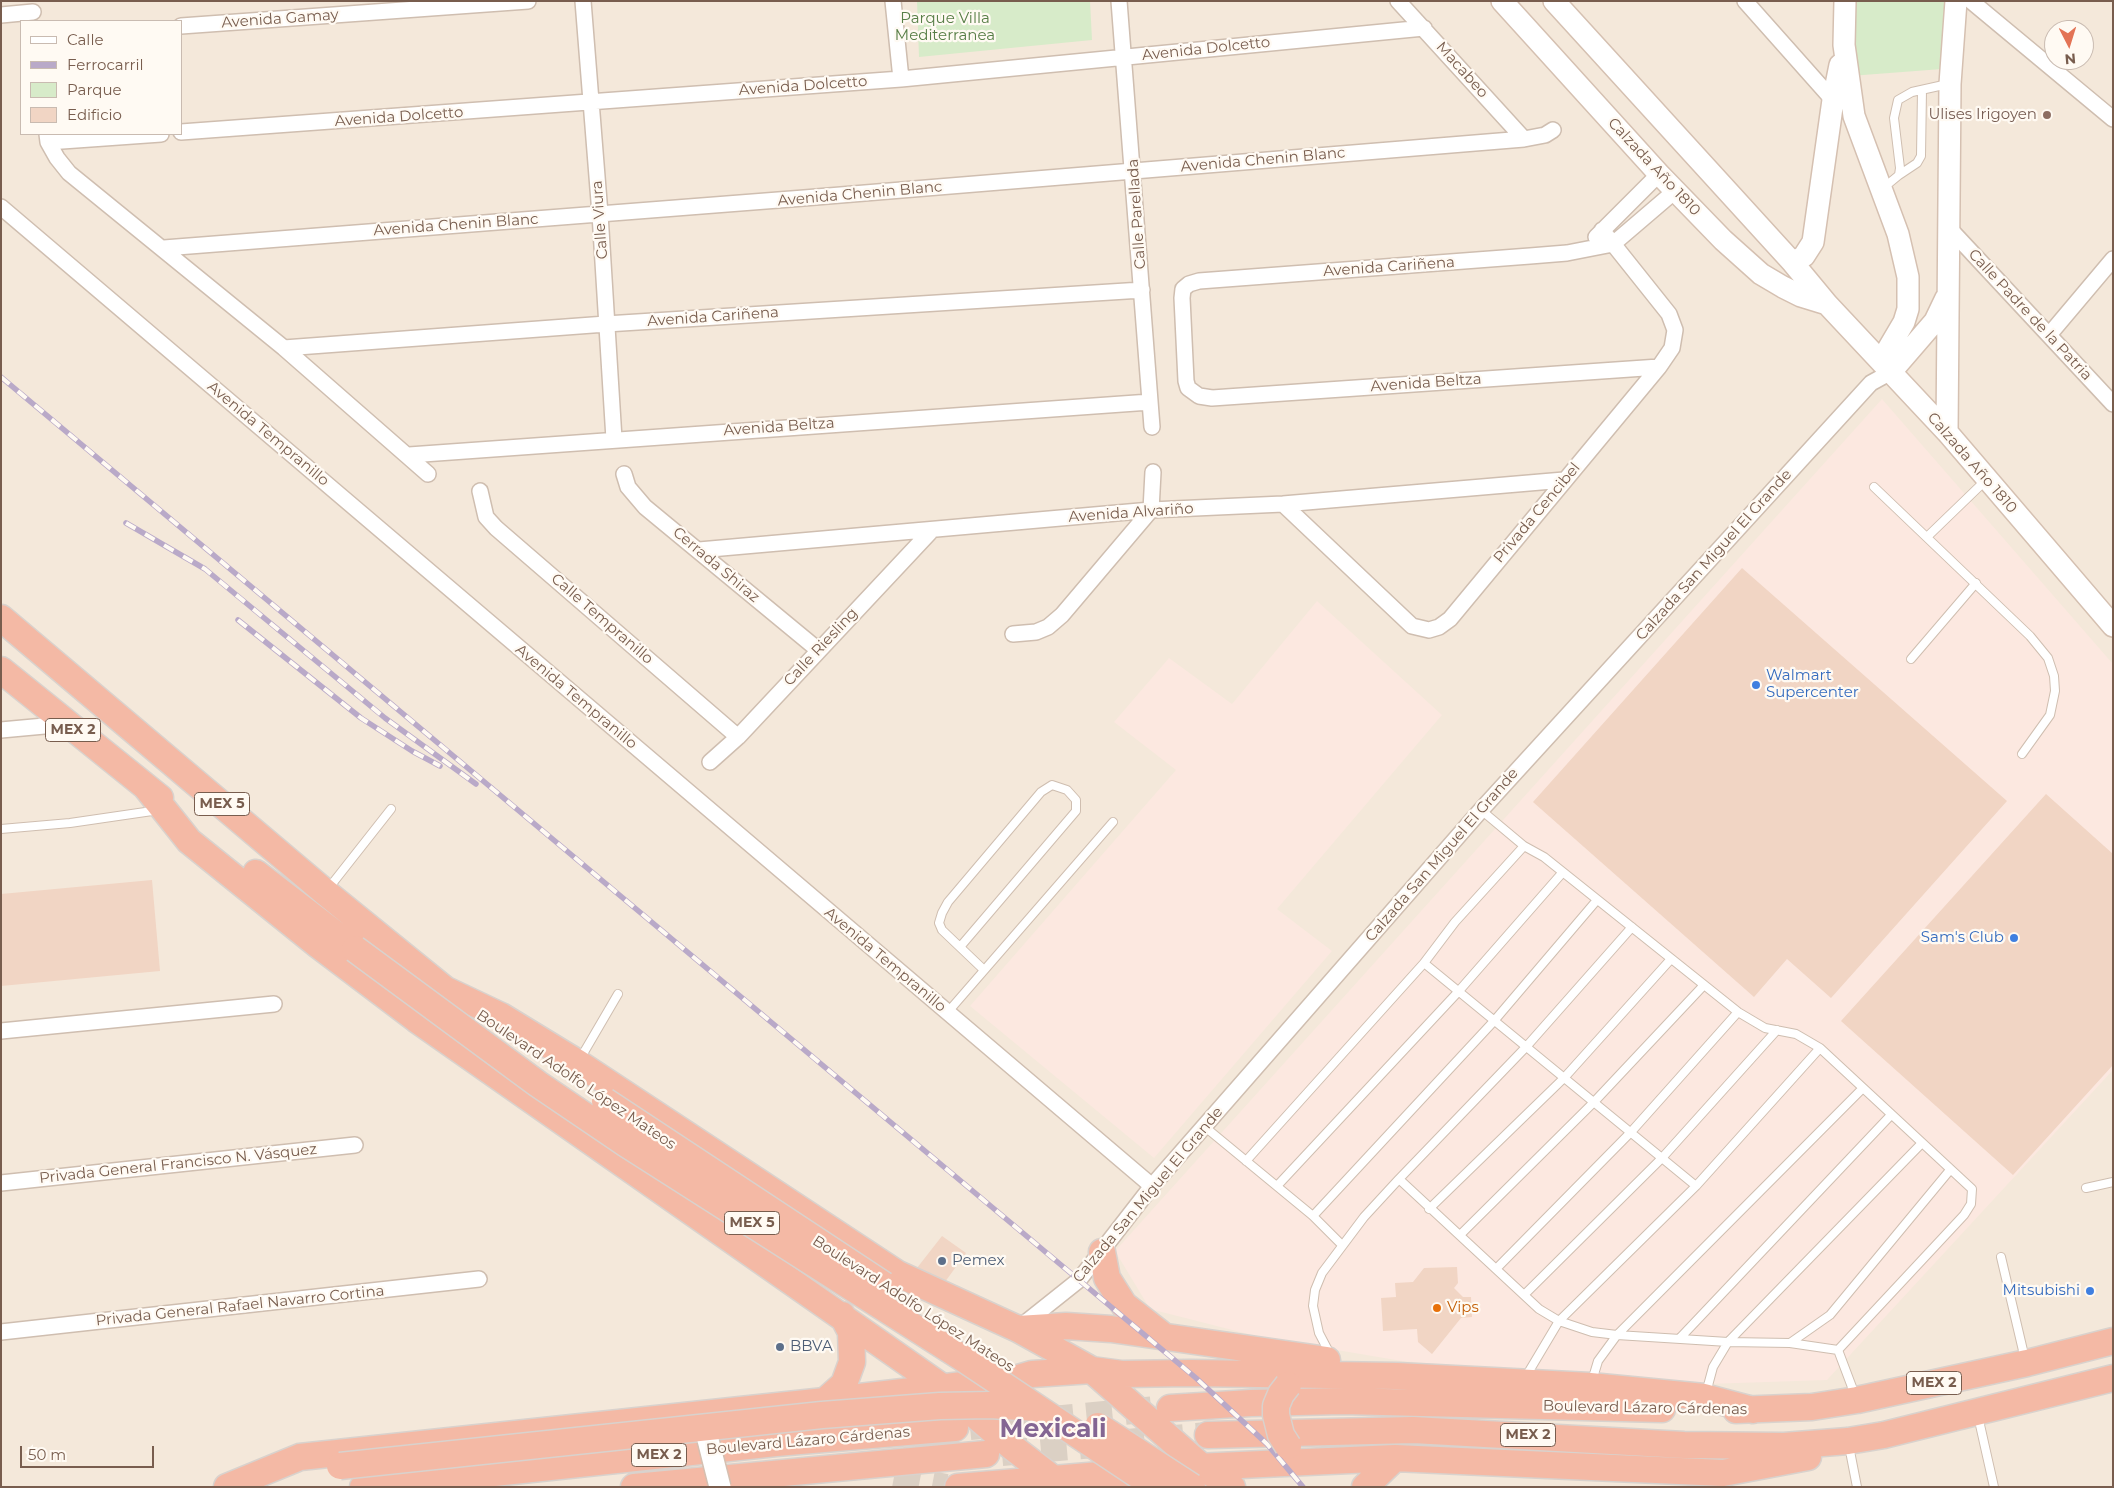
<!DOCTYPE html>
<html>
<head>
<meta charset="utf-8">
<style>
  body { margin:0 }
  #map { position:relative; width:2114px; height:1488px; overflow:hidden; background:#fcf6ec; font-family:Montserrat,sans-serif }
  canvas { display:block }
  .frame { position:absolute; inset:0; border:2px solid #785d4e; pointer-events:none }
  .legend { position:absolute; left:20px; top:20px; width:162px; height:115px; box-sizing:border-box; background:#fffaf3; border:1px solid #c9bbb1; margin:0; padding:6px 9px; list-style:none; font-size:15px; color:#785d4e }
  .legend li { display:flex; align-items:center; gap:10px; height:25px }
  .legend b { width:25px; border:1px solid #c9bbb1 }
  .north { position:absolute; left:2044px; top:20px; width:50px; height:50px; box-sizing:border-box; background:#fffaf3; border:1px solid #c9bbb1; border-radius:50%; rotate:175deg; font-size:14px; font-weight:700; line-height:20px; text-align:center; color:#785d4e }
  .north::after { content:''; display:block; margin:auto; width:18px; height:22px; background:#e37355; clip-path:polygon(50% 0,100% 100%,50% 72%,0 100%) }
  .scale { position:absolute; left:20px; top:1446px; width:134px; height:22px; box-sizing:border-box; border:2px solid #785d4e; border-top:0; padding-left:6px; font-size:15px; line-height:18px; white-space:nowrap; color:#785d4e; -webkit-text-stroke:4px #fffaf3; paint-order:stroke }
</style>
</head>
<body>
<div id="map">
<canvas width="2114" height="1488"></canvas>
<div class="frame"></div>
<ul class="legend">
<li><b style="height:6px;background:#fff"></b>Calle</li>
<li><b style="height:6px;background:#b9a9c8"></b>Ferrocarril</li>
<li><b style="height:14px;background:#d7ebc9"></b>Parque</li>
<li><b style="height:14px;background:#f1d5c4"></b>Edificio</li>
</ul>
<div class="north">N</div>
<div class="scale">50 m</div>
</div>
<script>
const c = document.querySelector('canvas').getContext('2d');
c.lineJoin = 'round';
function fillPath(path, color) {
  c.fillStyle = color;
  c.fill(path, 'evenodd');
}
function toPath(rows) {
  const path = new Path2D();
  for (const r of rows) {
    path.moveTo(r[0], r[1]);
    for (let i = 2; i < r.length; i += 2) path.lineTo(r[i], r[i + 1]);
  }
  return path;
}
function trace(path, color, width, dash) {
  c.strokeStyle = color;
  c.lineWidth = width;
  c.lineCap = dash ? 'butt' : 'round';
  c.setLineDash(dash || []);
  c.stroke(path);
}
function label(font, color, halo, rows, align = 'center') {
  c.font = font + ' Montserrat,sans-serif';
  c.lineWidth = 4.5;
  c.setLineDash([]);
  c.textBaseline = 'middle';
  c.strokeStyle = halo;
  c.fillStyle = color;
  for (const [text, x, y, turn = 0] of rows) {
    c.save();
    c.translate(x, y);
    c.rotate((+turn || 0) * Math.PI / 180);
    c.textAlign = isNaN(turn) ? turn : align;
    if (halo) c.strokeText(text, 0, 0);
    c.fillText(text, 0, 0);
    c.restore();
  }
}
const residential = toPath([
  [1,1,2113,1,2113,1487,1,1487],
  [21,21,181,21,181,134,21,134],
  [2054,30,2084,30,2084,60,2054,60]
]);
const commercial = toPath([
  [1882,399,2113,664,2113,1070,1827,1380,1676,1385,1402,1361,1260,1337,1150,1309,1115,1251],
  [1317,601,1442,715,1277,909,1332,951,1154,1158,970,1006,1176,770,1114,722,1169,658,1232,704]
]);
const green = toPath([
  [917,1,1090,1,1092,40,919,57],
  [1856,1,1946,1,1942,69,1850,76]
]);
const building = toPath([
  [1742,568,2007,801,1831,998,1787,959,1754,997,1533,802],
  [2046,794,2113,854,2113,1065,2013,1175,1841,1021],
  [152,880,160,971,1,986,1,894],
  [942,1236,966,1253,942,1286,917,1268],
  [1457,1267,1458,1283,1454,1288,1463,1297,1471,1297,1472,1317,1461,1318,1432,1354,1418,1342,1417,1329,1383,1331,1381,1298,1396,1297,1395,1283,1413,1282,1424,1268]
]);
const highwayTunnel = toPath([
  [970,1427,1155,1409],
  [1002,1453,1208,1435],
  [894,1477,946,1487]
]);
const lane = toPath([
  [1899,175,1917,163,1921,156,1922,90],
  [1882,189,1899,175,1900,168,1894,118,1898,100,1912,92,1948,84],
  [1874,487,2030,636,2048,658,2054,676,2055,691,2050,715,2022,754],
  [1928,536,1986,480],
  [1911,659,1976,583],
  [1481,810,1524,846,1544,857,1738,1012,1765,1028,1796,1034,1820,1048],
  [1,829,70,823,159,810],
  [1524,846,1455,922,1424,963,1696,1186],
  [328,889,391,809],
  [960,947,1076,811,1076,800,1067,790,1052,785,1041,792,948,902,942,913,939,923,942,930,984,970],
  [947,1013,1113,822],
  [580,1059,618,994],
  [1205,1127,1313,1216,1342,1245],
  [1246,1161,1424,963],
  [1399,1179,1526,1047,1632,927],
  [1277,1186,1458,992,1563,872],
  [2086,1188,2113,1182],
  [1429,1209,1564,1078,1671,959],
  [1313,1216,1494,1021,1597,900],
  [1460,1235,1594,1102,1704,985],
  [2001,1257,2025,1359],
  [1496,1269,1631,1132,1738,1012],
  [1524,1295,1662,1158,1777,1030],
  [1680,1338,1891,1115],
  [1838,1350,1790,1343,1830,1315,1950,1170],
  [1838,1350,1855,1395],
  [1330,1354,1319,1333,1313,1306,1315,1290,1322,1273,1364,1217,1399,1179,1539,1309,1559,1321,1592,1332,1617,1335,1728,1342,1790,1343],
  [1525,1378,1559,1321,1696,1186,1820,1048,1972,1189,1971,1204,1964,1215,1838,1350],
  [1592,1381,1598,1361,1617,1335,1863,1088],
  [1706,1393,1713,1367,1728,1342,1922,1143],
  [1978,1416,1994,1487],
  [1849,1446,1857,1487]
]);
const street = toPath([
  [583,1,600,214,614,439],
  [893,1,901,79],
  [1119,1,1152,427],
  [1398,1,1524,139],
  [1745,1,1833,100],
  [1971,1,2113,119],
  [1,15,33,12],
  [181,26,528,1],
  [181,132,901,79,1424,28],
  [47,134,48,142,57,158,69,173,284,348,428,474],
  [48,142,161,134],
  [1,207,1152,1186],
  [1948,227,2113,404],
  [1596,237,1659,174],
  [164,248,804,198,1524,139,1545,135,1553,130],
  [2049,335,2113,259],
  [284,348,606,324,1142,290],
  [1659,367,1212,398,1199,396,1188,388,1186,381,1182,298,1183,289,1189,284,1199,281,1530,256,1567,253,1613,244,1675,191],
  [409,455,1150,402],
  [624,474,628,487,645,507,817,649],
  [480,491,486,517,496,528,738,737],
  [1283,504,1412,626,1429,630,1439,627,1450,619,1659,367,1672,348,1675,330,1669,314,1602,230],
  [699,550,1151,510,1283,504,1564,480],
  [1013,634,1036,632,1048,627,1062,615,1151,510,1153,472],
  [1,730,66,724],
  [710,762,738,737,931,531],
  [1,1031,274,1004],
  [1,1183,355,1145],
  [1020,1327,1079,1280,1152,1186,1481,810,1871,383,1891,372],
  [1,1332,479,1279]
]);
const secondary = toPath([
  [1502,1,1659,174,1723,240,1761,274,1783,287,1801,296,1827,304],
  [1554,1,1793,263,1827,304,1947,432,2113,626],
  [1845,1,1844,45,1854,116,1898,234,1908,277,1908,309,1904,322,1881,361],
  [1793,263,1804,256,1813,242,1833,100,1840,65],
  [1891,372,1935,321,1946,298],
  [1947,432,1950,84,1956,1]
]);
const highway = toPath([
  [1,618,325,892,458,1000],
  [1,670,160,798],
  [146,787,189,841,318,945,416,1019,942,1387,1012,1447,1064,1487],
  [256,873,355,949],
  [444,989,501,1016,578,1063,898,1274,1018,1329,1092,1370,1202,1467,1232,1487],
  [1102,1252,1107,1278,1124,1305,1161,1334],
  [1018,1329,1066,1326,1111,1329,1327,1360],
  [825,1401,844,1384,852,1362,851,1332,842,1315],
  [1170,1408,1251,1403,1343,1401,1662,1409],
  [1736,1410,1812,1407,1857,1400,2027,1363,2113,1341],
  [1208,1435,1413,1430,1684,1445,1784,1446,1848,1441,1884,1435,2113,1378],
  [1196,1467,1395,1458,1723,1473,1808,1457],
  [227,1487,300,1457,825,1401,1015,1379,1032,1374,1092,1370,1122,1374,1190,1373,1397,1376,1590,1386,1704,1397,1753,1410],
  [363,1487,776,1443,955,1428],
  [634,1487,986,1454],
  [958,1487,1148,1471],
  [1365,1487,1395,1458]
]);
const rail = toPath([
  [1,377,1196,1378,1267,1444,1303,1487],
  [126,523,205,569,385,718,476,784],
  [238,620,361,718,412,751,440,766]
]);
const secondaryBridge = toPath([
  [705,1428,720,1487]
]);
const highwayBridge = toPath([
  [355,949,538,1084,625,1143,961,1357,1156,1487],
  [605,1101,884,1285],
  [1288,1385,1281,1394,1276,1406,1276,1415,1281,1435,1288,1446],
  [1098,1426,1192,1487],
  [340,1466,822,1415,940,1406,990,1405,1036,1408]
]);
const markers = [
  [2047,115,5,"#8d6e63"],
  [1756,685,5,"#3f7fe0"],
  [2014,938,5,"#3f7fe0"],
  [942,1261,5,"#5c6f8a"],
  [2090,1291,5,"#3f7fe0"],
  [1437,1308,5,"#e8710a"],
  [780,1347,5,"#5c6f8a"]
];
const shields = [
  [73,730,55],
  [222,804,55],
  [752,1223,55],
  [1934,1383,55],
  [1528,1435,55],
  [659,1455,55]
];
const shieldNames = [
  ["MEX 2",73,730],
  ["MEX 5",222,804],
  ["MEX 5",752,1223],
  ["MEX 2",1934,1383],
  ["MEX 2",1528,1435],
  ["MEX 2",659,1455]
];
const streetNames = [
  ["Avenida Gamay",280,19,-4],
  ["Avenida Dolcetto",1206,49,-6],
  ["Macabeo",1462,70,48],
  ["Avenida Dolcetto",803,86,-4],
  ["Avenida Dolcetto",399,117,-4],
  ["Avenida Chenin Blanc",1263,160,-5],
  ["Calzada Año 1810",1654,167,47],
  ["Avenida Chenin Blanc",860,194,-5],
  ["Calle Parellada",1137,214,-94],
  ["Calle Viura",600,220,-94],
  ["Avenida Chenin Blanc",456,225,-4],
  ["Avenida Cariñena",1389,267,-4],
  ["Calle Padre de la Patria",2030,315,47],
  ["Avenida Cariñena",713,317,-4],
  ["Avenida Beltza",1426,383,-4],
  ["Avenida Beltza",779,427,-4],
  ["Avenida Tempranillo",268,434,40],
  ["Calzada Año 1810",1972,463,49],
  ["Avenida Alvariño",1131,513,-4],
  ["Privada Cencibel",1537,513,-50],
  ["Calzada San Miguel El Grande",1714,555,-48],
  ["Cerrada Shiraz",716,565,40],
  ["Calle Tempranillo",602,619,41],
  ["Calle Riesling",821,647,-47],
  ["Avenida Tempranillo",576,697,40],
  ["Calzada San Miguel El Grande",1442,855,-49],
  ["Avenida Tempranillo",885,960,40],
  ["Boulevard Adolfo López Mateos",576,1080,34],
  ["Privada General Francisco N. Vásquez",178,1164,-6],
  ["Calzada San Miguel El Grande",1148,1195,-50],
  ["Boulevard Adolfo López Mateos",913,1304,33],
  ["Privada General Rafael Navarro Cortina",240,1306,-6],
  ["Boulevard Lázaro Cárdenas",1645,1408,1],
  ["Boulevard Lázaro Cárdenas",808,1441,-5]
];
const parkNames = [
  ["Parque Villa",945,19],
  ["Mediterranea",945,36]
];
const educationNames = [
  ["Ulises Irigoyen",2037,115]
];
const shopNames = [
  ["Walmart",1766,676,"left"],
  ["Supercenter",1766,693,"left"],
  ["Sam's Club",2004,938],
  ["Mitsubishi",2080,1291]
];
const serviceNames = [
  ["Pemex",952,1261],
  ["BBVA",790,1347]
];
const foodNames = [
  ["Vips",1447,1308]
];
const townNames = [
  ["Mexicali",1053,1430]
];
fillPath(residential, '#f4e8da');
fillPath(commercial, '#fce8e0');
fillPath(green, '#d7ebc9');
fillPath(building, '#f1d5c4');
trace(highwayTunnel, '#dbd0c4', 26, [26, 13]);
trace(lane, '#cfbeb0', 10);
trace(street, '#cfbeb0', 18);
trace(secondary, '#d5c0b1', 24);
trace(highway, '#d9d2cd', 29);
trace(lane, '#fff', 8);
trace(street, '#fff', 15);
trace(secondary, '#fff', 21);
trace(highway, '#f4b9a5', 26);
trace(rail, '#b9a9c8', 5.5);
trace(rail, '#fffaf3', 4, [11]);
trace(secondaryBridge, '#d5c0b1', 24, []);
trace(highwayBridge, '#d9d2cd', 29, []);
trace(secondaryBridge, '#fff', 21);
trace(highwayBridge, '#f4b9a5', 26);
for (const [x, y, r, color] of markers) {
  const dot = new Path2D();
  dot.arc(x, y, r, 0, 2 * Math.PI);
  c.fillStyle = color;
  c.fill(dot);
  trace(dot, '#fffaf3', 2);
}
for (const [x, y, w] of shields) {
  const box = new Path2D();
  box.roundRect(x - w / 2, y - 11.5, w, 23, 4);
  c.fillStyle = '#fffaf3';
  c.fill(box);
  trace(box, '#785d4e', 1);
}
label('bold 14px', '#785d4e', null, shieldNames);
label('15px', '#785d4e', '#fffaf3', streetNames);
label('15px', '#577e46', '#fffaf3', parkNames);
label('15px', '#785e54', '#fffaf3', educationNames, 'right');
label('15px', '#366cbe', '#fffaf3', shopNames, 'right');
label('15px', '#4e5e75', '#fffaf3', serviceNames, 'left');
label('15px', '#c56008', '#fffaf3', foodNames, 'left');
label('bold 25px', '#846693', '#fffaf3', townNames);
</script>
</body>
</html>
